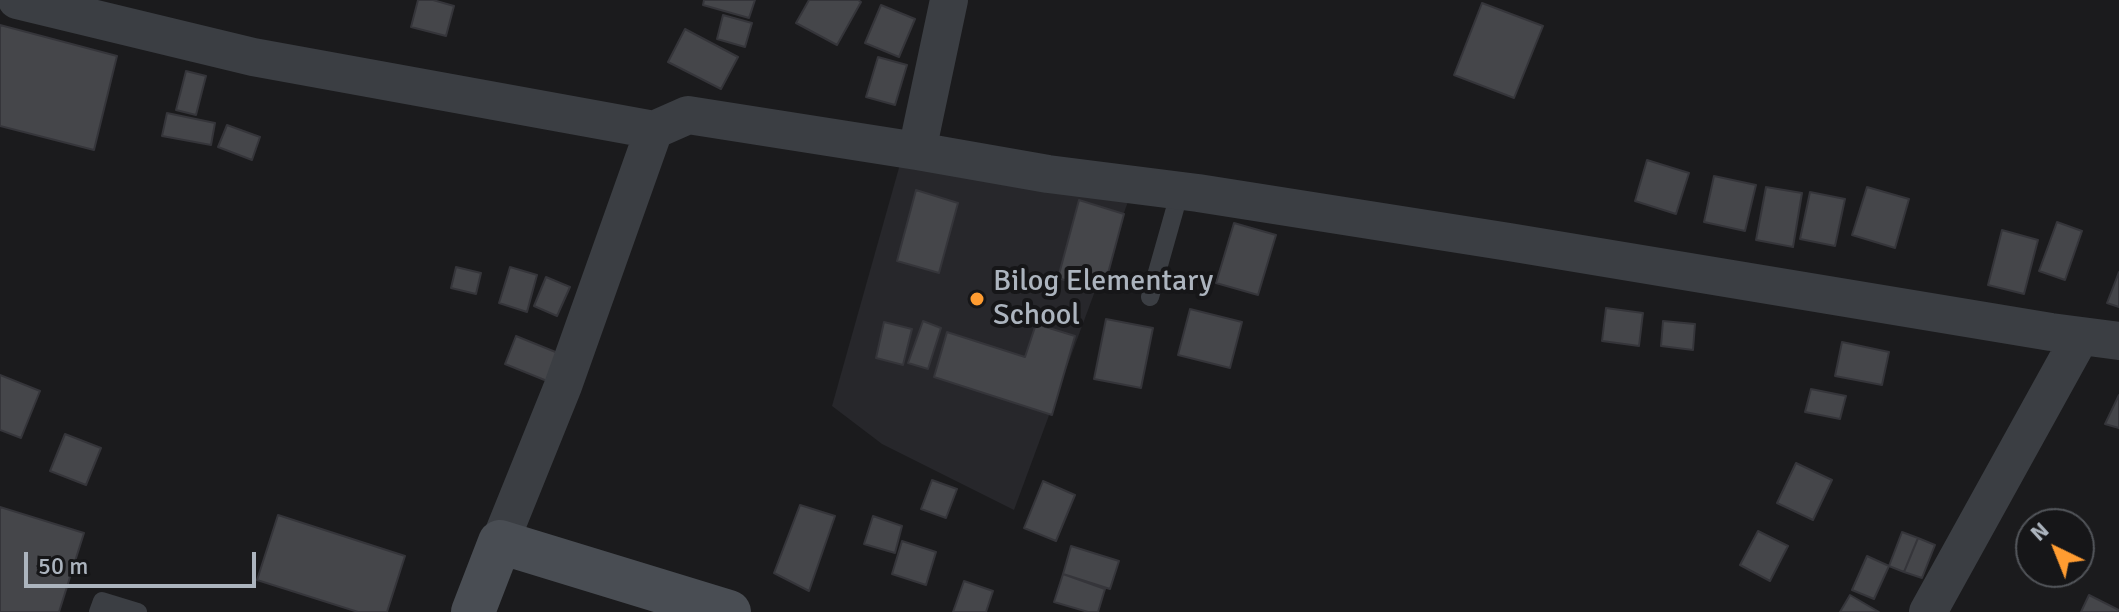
<!DOCTYPE html>
<html>
<head>
<meta charset="utf-8">
<style>
  body { margin:0 }
  #map { position:relative; width:2119px; height:612px; overflow:hidden; background:#1b1b1d; font-family:Signika,sans-serif }
  canvas { display:block }
  .north { position:absolute; left:2015px; top:508px; width:80px; height:80px; box-sizing:border-box; background:#161618; border:2px solid #52555a; border-radius:50%; rotate:317deg; font-size:22px; font-weight:700; line-height:32px; text-align:center; color:#acb4be }
  .north::after { content:''; display:block; margin:auto; width:28px; height:36px; background:#ff9c31; clip-path:polygon(50% 0,100% 100%,50% 72%,0 100%) }
  .scale { position:absolute; left:24px; top:552px; width:232px; height:36px; box-sizing:border-box; border:4px solid #acb4be; border-top:0; padding-left:10px; font-size:24px; line-height:28px; white-space:nowrap; color:#acb4be; -webkit-text-stroke:6px #161618; paint-order:stroke }
</style>
</head>
<body>
<div id="map">
<canvas width="2119" height="612"></canvas>
<div class="north">N</div>
<div class="scale">50 m</div>
</div>
<script>
const c = document.querySelector('canvas').getContext('2d');
c.lineJoin = 'round';
function fillPath(path, color) {
  c.fillStyle = color;
  c.fill(path, 'evenodd');
}
function toPath(rows) {
  const path = new Path2D();
  for (const r of rows) {
    path.moveTo(r[0], r[1]);
    for (let i = 2; i < r.length; i += 2) path.lineTo(r[i], r[i + 1]);
  }
  return path;
}
function trace(path, color, width, dash) {
  c.strokeStyle = color;
  c.lineWidth = width;
  c.lineCap = dash ? 'butt' : 'round';
  c.setLineDash(dash || []);
  c.stroke(path);
}
function label(font, color, halo, rows, align = 'center') {
  c.font = font + ' Signika,sans-serif';
  c.lineWidth = 8;
  c.setLineDash([]);
  c.textBaseline = 'middle';
  c.strokeStyle = halo;
  c.fillStyle = color;
  for (const [text, x, y, turn = 0] of rows) {
    c.save();
    c.translate(x, y);
    c.rotate((+turn || 0) * Math.PI / 180);
    c.textAlign = isNaN(turn) ? turn : align;
    if (halo) c.strokeText(text, 0, 0);
    c.fillText(text, 0, 0);
    c.restore();
  }
}
const built = toPath([
  [902,157,1132,191,1014,510,882,444,832,406]
]);
const building = toPath([
  [418,0,433,0,454,6,446,36,411,27,418,0],
  [704,0,755,0,749,18,703,5,704,0],
  [809,0,858,0,861,2,837,45,796,23,809,0],
  [1482,3,1543,26,1514,98,1454,75,1482,3],
  [881,5,915,19,899,57,865,43,881,5],
  [723,15,752,23,745,47,717,39,723,15],
  [0,25,117,56,94,150,0,126,0,25],
  [685,29,738,57,721,89,668,62,685,29],
  [878,57,907,65,895,105,866,97,878,57],
  [186,71,206,76,196,115,176,110,186,71],
  [167,113,215,123,211,145,162,136,167,113],
  [227,125,260,137,252,160,218,147,227,125],
  [1647,160,1689,173,1676,214,1635,201,1647,160],
  [1714,176,1756,185,1745,231,1704,222,1714,176],
  [1766,187,1802,193,1793,247,1756,240,1766,187],
  [1867,187,1909,199,1895,248,1852,235,1867,187],
  [916,190,958,203,939,273,897,261,916,190],
  [1810,192,1845,199,1835,246,1800,239,1810,192],
  [1079,200,1124,214,1103,292,1058,278,1079,200],
  [2057,222,2082,231,2065,280,2039,271,2057,222],
  [1234,223,1276,235,1258,295,1216,283,1234,223],
  [2002,230,2038,240,2024,294,1988,285,2002,230],
  [456,267,481,273,476,294,451,288,456,267],
  [510,267,537,275,527,312,499,303,510,267],
  [2119,272,2119,307,2107,303,2119,272],
  [546,277,570,287,557,316,534,306,546,277],
  [1606,308,1643,313,1639,346,1602,341,1606,308],
  [1190,309,1242,322,1230,368,1178,355,1190,309],
  [1106,319,1153,328,1141,388,1094,379,1106,319],
  [923,321,941,328,928,369,908,363,923,321],
  [1663,321,1695,324,1693,350,1661,346,1663,321],
  [884,322,912,329,903,365,876,358,884,322],
  [1036,324,1075,336,1052,415,934,377,947,332,1025,357,1036,324],
  [516,336,558,353,547,381,505,364,516,336],
  [1842,342,1889,352,1882,385,1835,376,1842,342],
  [0,375,40,391,21,438,0,430,0,375],
  [1811,389,1846,396,1840,419,1805,412,1811,389],
  [2119,395,2119,428,2105,424,2119,395],
  [65,434,101,448,86,485,50,471,65,434],
  [1796,463,1832,480,1813,520,1777,503,1796,463],
  [932,480,957,489,946,518,921,509,932,480],
  [1043,481,1075,495,1056,541,1024,528,1043,481],
  [800,505,835,516,809,591,774,573,800,505],
  [0,507,84,533,59,612,0,612,0,507],
  [278,515,405,556,387,612,358,612,257,580,278,515],
  [873,516,902,526,895,553,864,544,873,516],
  [1758,531,1788,546,1770,581,1740,565,1758,531],
  [1902,532,1918,538,1904,572,1889,566,1902,532],
  [1918,538,1935,545,1922,578,1904,572,1918,538],
  [902,541,936,552,926,585,892,574,902,541],
  [1071,546,1119,561,1110,589,1063,574,1071,546],
  [1867,556,1889,566,1874,599,1852,590,1867,556],
  [1063,574,1105,589,1098,612,1088,612,1054,602,1063,574],
  [964,581,993,591,986,612,953,612,964,581],
  [1850,595,1879,612,1840,612,1850,595],
  [2089,595,2119,610,2119,612,2081,612,2089,595]
]);
const lane = toPath([
  [1150,297,1180,191],
  [98,612,102,601,138,612]
]);
const street = toPath([
  [17,0,253,57,654,130],
  [917,151,949,0],
  [500,542,563,386,654,130,688,115,917,151,1048,174,1198,193,1509,242,2051,332,2119,341],
  [1928,612,2080,337]
]);
const secondary = toPath([
  [473,612,500,542,729,612]
]);
const markers = [
  [977,299,8,"#ff9c31"]
];
const poiNames = [
  ["Bilog Elementary",993,282],
  ["School",993,316]
];
fillPath(built, '#27272b');
fillPath(building, '#45464a');
trace(building, '#35353a', 2);
trace(lane, '#3b3e43', 18);
trace(street, '#3b3e43', 38);
trace(secondary, '#494d53', 44);
for (const [x, y, r, color] of markers) {
  const dot = new Path2D();
  dot.arc(x, y, r, 0, 2 * Math.PI);
  c.fillStyle = color;
  c.fill(dot);
  trace(dot, '#161618', 3);
}
label('30px', '#acb4be', '#161618', poiNames, 'left');
</script>
</body>
</html>
